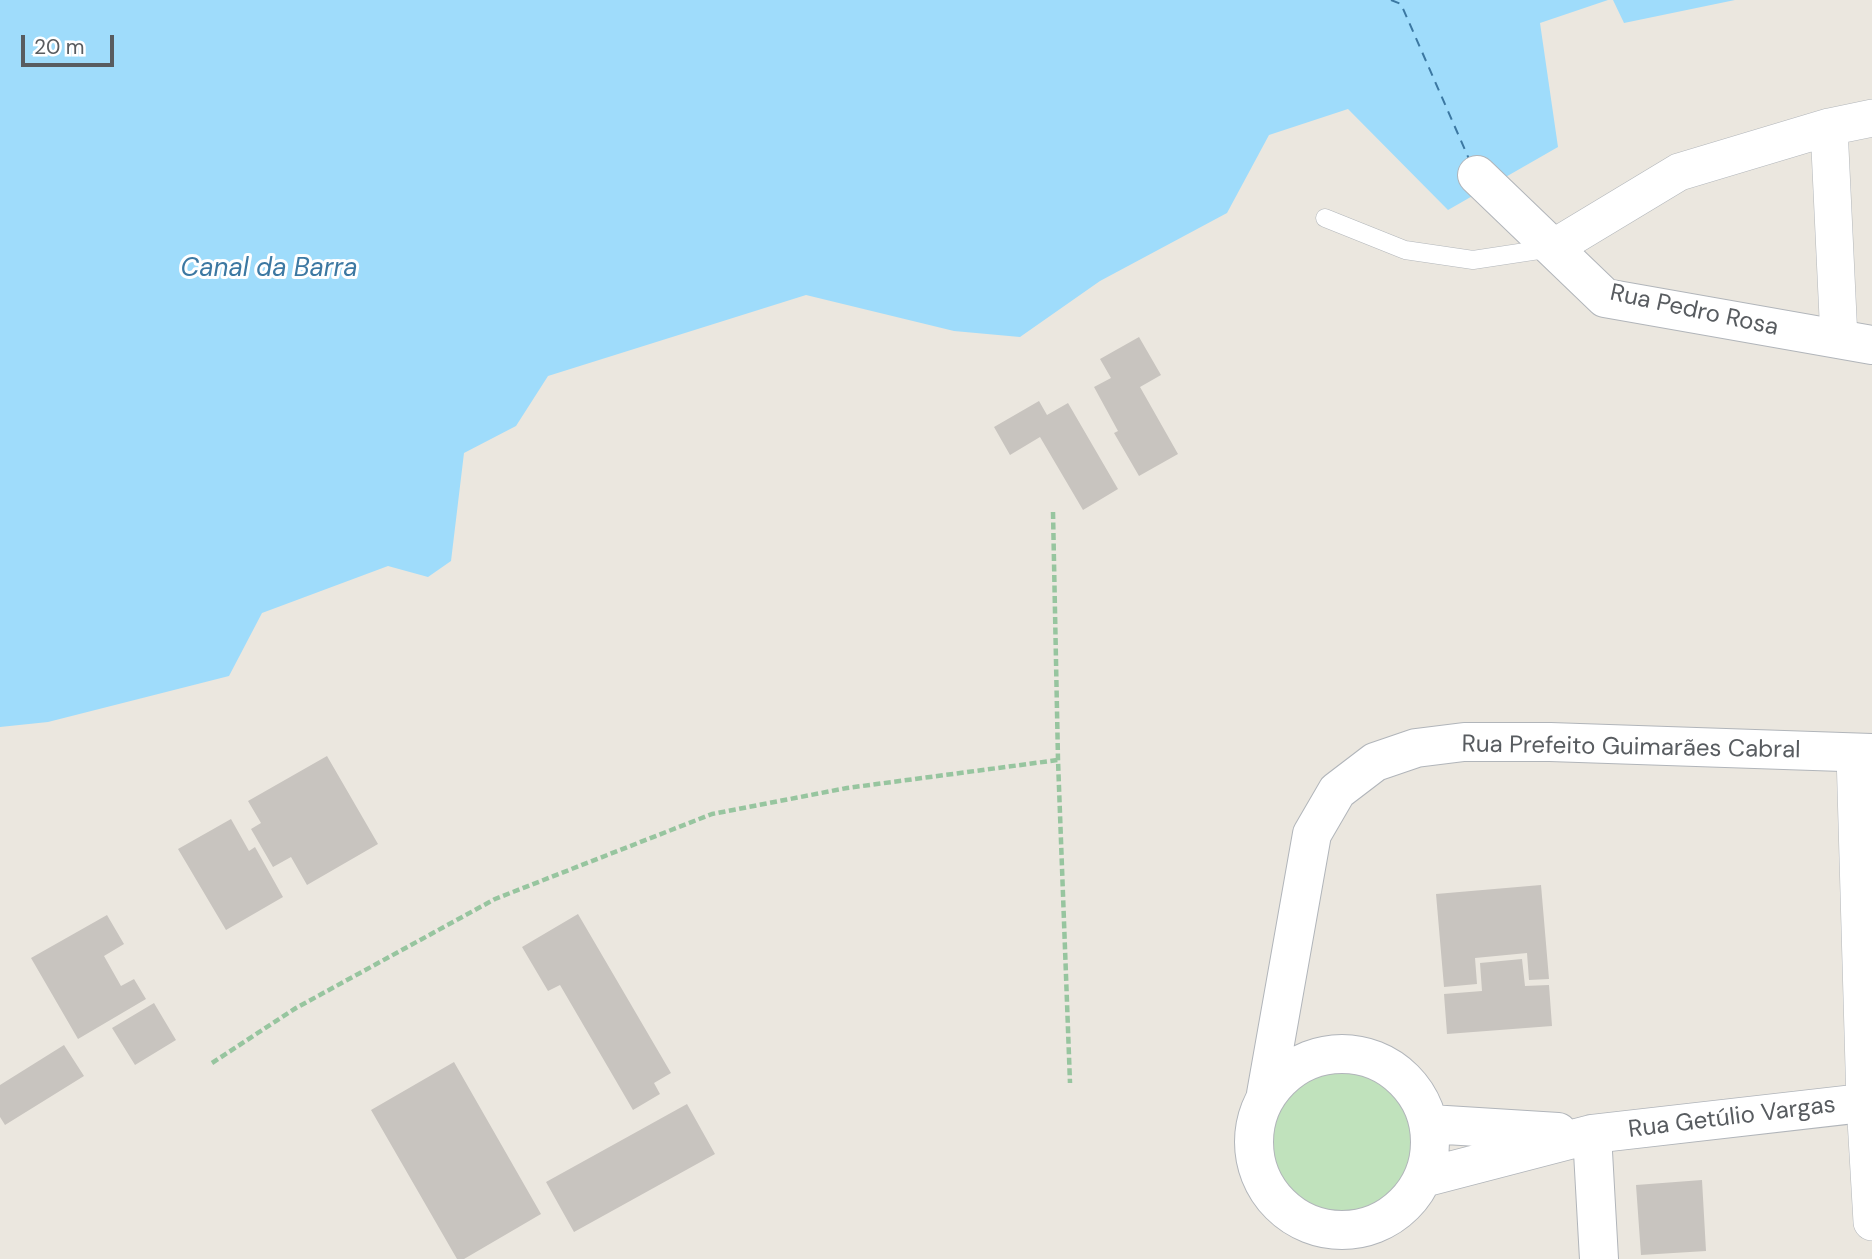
<!DOCTYPE html>
<html>
<head>
<meta charset="utf-8">
<style>
  body { margin:0 }
  #map { position:relative; width:1872px; height:1259px; overflow:hidden; background:#ebe7df; font-family:"DM Sans",sans-serif }
  canvas { display:block }
  .scale { position:absolute; left:21px; top:35px; width:93px; height:32px; box-sizing:border-box; border:4px solid #585c60; border-top:0; padding-left:9px; font-size:21px; line-height:24px; white-space:nowrap; color:#585c60; -webkit-text-stroke:5px #fff; paint-order:stroke }
</style>
</head>
<body>
<div id="map">
<canvas width="1872" height="1259"></canvas>
<div class="scale">20 m</div>
</div>
<script>
const c = document.querySelector('canvas').getContext('2d');
c.lineJoin = 'round';
function fillPath(path, color) {
  c.fillStyle = color;
  c.fill(path, 'evenodd');
}
function toPath(rows) {
  const path = new Path2D();
  for (const r of rows) {
    if (r.length === 3) {
      path.moveTo(r[0] + r[2], r[1]);
      path.arc(r[0], r[1], r[2], 0, 2 * Math.PI);
      continue;
    }
    path.moveTo(r[0], r[1]);
    for (let i = 2; i < r.length; i += 2) path.lineTo(r[i], r[i + 1]);
  }
  return path;
}
function trace(path, color, width, dash) {
  c.strokeStyle = color;
  c.lineWidth = width;
  c.lineCap = dash ? 'butt' : 'round';
  c.setLineDash(dash || []);
  c.stroke(path);
}
function label(font, color, halo, rows, align = 'center') {
  c.font = font + ' "DM Sans",sans-serif';
  c.lineWidth = 6;
  c.setLineDash([]);
  c.textBaseline = 'middle';
  c.strokeStyle = halo;
  c.fillStyle = color;
  for (const [text, x, y, turn = 0] of rows) {
    c.save();
    c.translate(x, y);
    c.rotate((+turn || 0) * Math.PI / 180);
    c.textAlign = isNaN(turn) ? turn : align;
    if (halo) c.strokeText(text, 0, 0);
    c.fillText(text, 0, 0);
    c.restore();
  }
}
const green = toPath([
  [1343,1146,75]
]);
const water = toPath([
  [0,0,1608,0,1540,23,1558,147,1448,210,1348,109,1269,135,1227,213,1100,281,1020,337,954,331,806,295,548,376,516,426,464,453,451,561,428,577,388,566,262,613,229,676,48,722,0,727],
  [1613,0,1735,0,1624,23]
]);
const ferry = toPath([
  [1391,0,1401,4,1469,159]
]);
const building = toPath([
  [1139,337,1161,375,1140,387,1178,454,1139,476,1114,433,1118,431,1094,387,1111,378,1100,359],
  [1039,401,1047,415,1068,403,1118,489,1083,510,1040,437,1010,455,994,427],
  [327,756,378,844,307,885,291,857,273,867,251,829,261,823,248,801],
  [231,819,249,851,255,847,283,897,226,930,178,849],
  [1541,885,1549,979,1529,980,1527,953,1475,958,1477,984,1444,987,1436,894],
  [578,914,671,1073,654,1083,660,1094,633,1110,560,985,548,991,522,947],
  [107,915,124,944,104,956,121,986,134,979,146,999,78,1039,31,958],
  [1522,959,1525,986,1549,985,1552,1026,1447,1034,1444,994,1482,991,1480,963],
  [154,1003,176,1040,135,1065,112,1028],
  [64,1045,84,1076,5,1125,0,1117,0,1085],
  [454,1062,541,1214,464,1259,457,1259,371,1110],
  [687,1104,715,1154,574,1232,546,1182],
  [1702,1180,1706,1251,1641,1255,1636,1185]
]);
const path = toPath([
  [1053,512,1058,760,1070,1083],
  [212,1063,296,1008,495,899,712,814,847,788,1058,760]
]);
const service = toPath([
  [1325,218,1405,250,1473,260,1552,248]
]);
const minor = toPath([
  [1829,127,1839,339],
  [1553,248,1679,172,1829,127,1872,118],
  [1855,753,1865,1102,1872,1222]
]);
const secondary = toPath([
  [1477,175,1605,298,1872,345],
  [1342,1142,88],
  [1266,1094,1312,834,1337,791,1375,762,1416,748,1464,742,1550,742,1872,753],
  [1430,1124,1558,1132],
  [1592,1134,1599,1259],
  [1423,1178,1592,1134,1872,1102]
]);
const streetNames = [
  ["Rua Pedro Rosa",1694,311,12],
  ["Rua Prefeito Guimarães Cabral",1631,748,1],
  ["Rua Getúlio Vargas",1732,1118,-7]
];
const waterNames = [
  ["Canal da Barra",269,269]
];
fillPath(green, '#c0e2bc');
fillPath(water, '#9fdcfb');
trace(ferry, '#3c78a2', 2, [9, 7]);
fillPath(building, '#c8c4bf');
trace(service, '#b2b6ba', 19);
trace(minor, '#b2b6ba', 38);
trace(secondary, '#b1b5ba', 40);
trace(path, '#97c59f', 4.5, [7, 3.5]);
trace(service, '#fff', 18);
trace(minor, '#fff', 37);
trace(secondary, '#fff', 38);
label('24px', '#585c60', '#fff', streetNames);
label('italic 26px', '#3c78a2', '#fff', waterNames);
</script>
</body>
</html>
